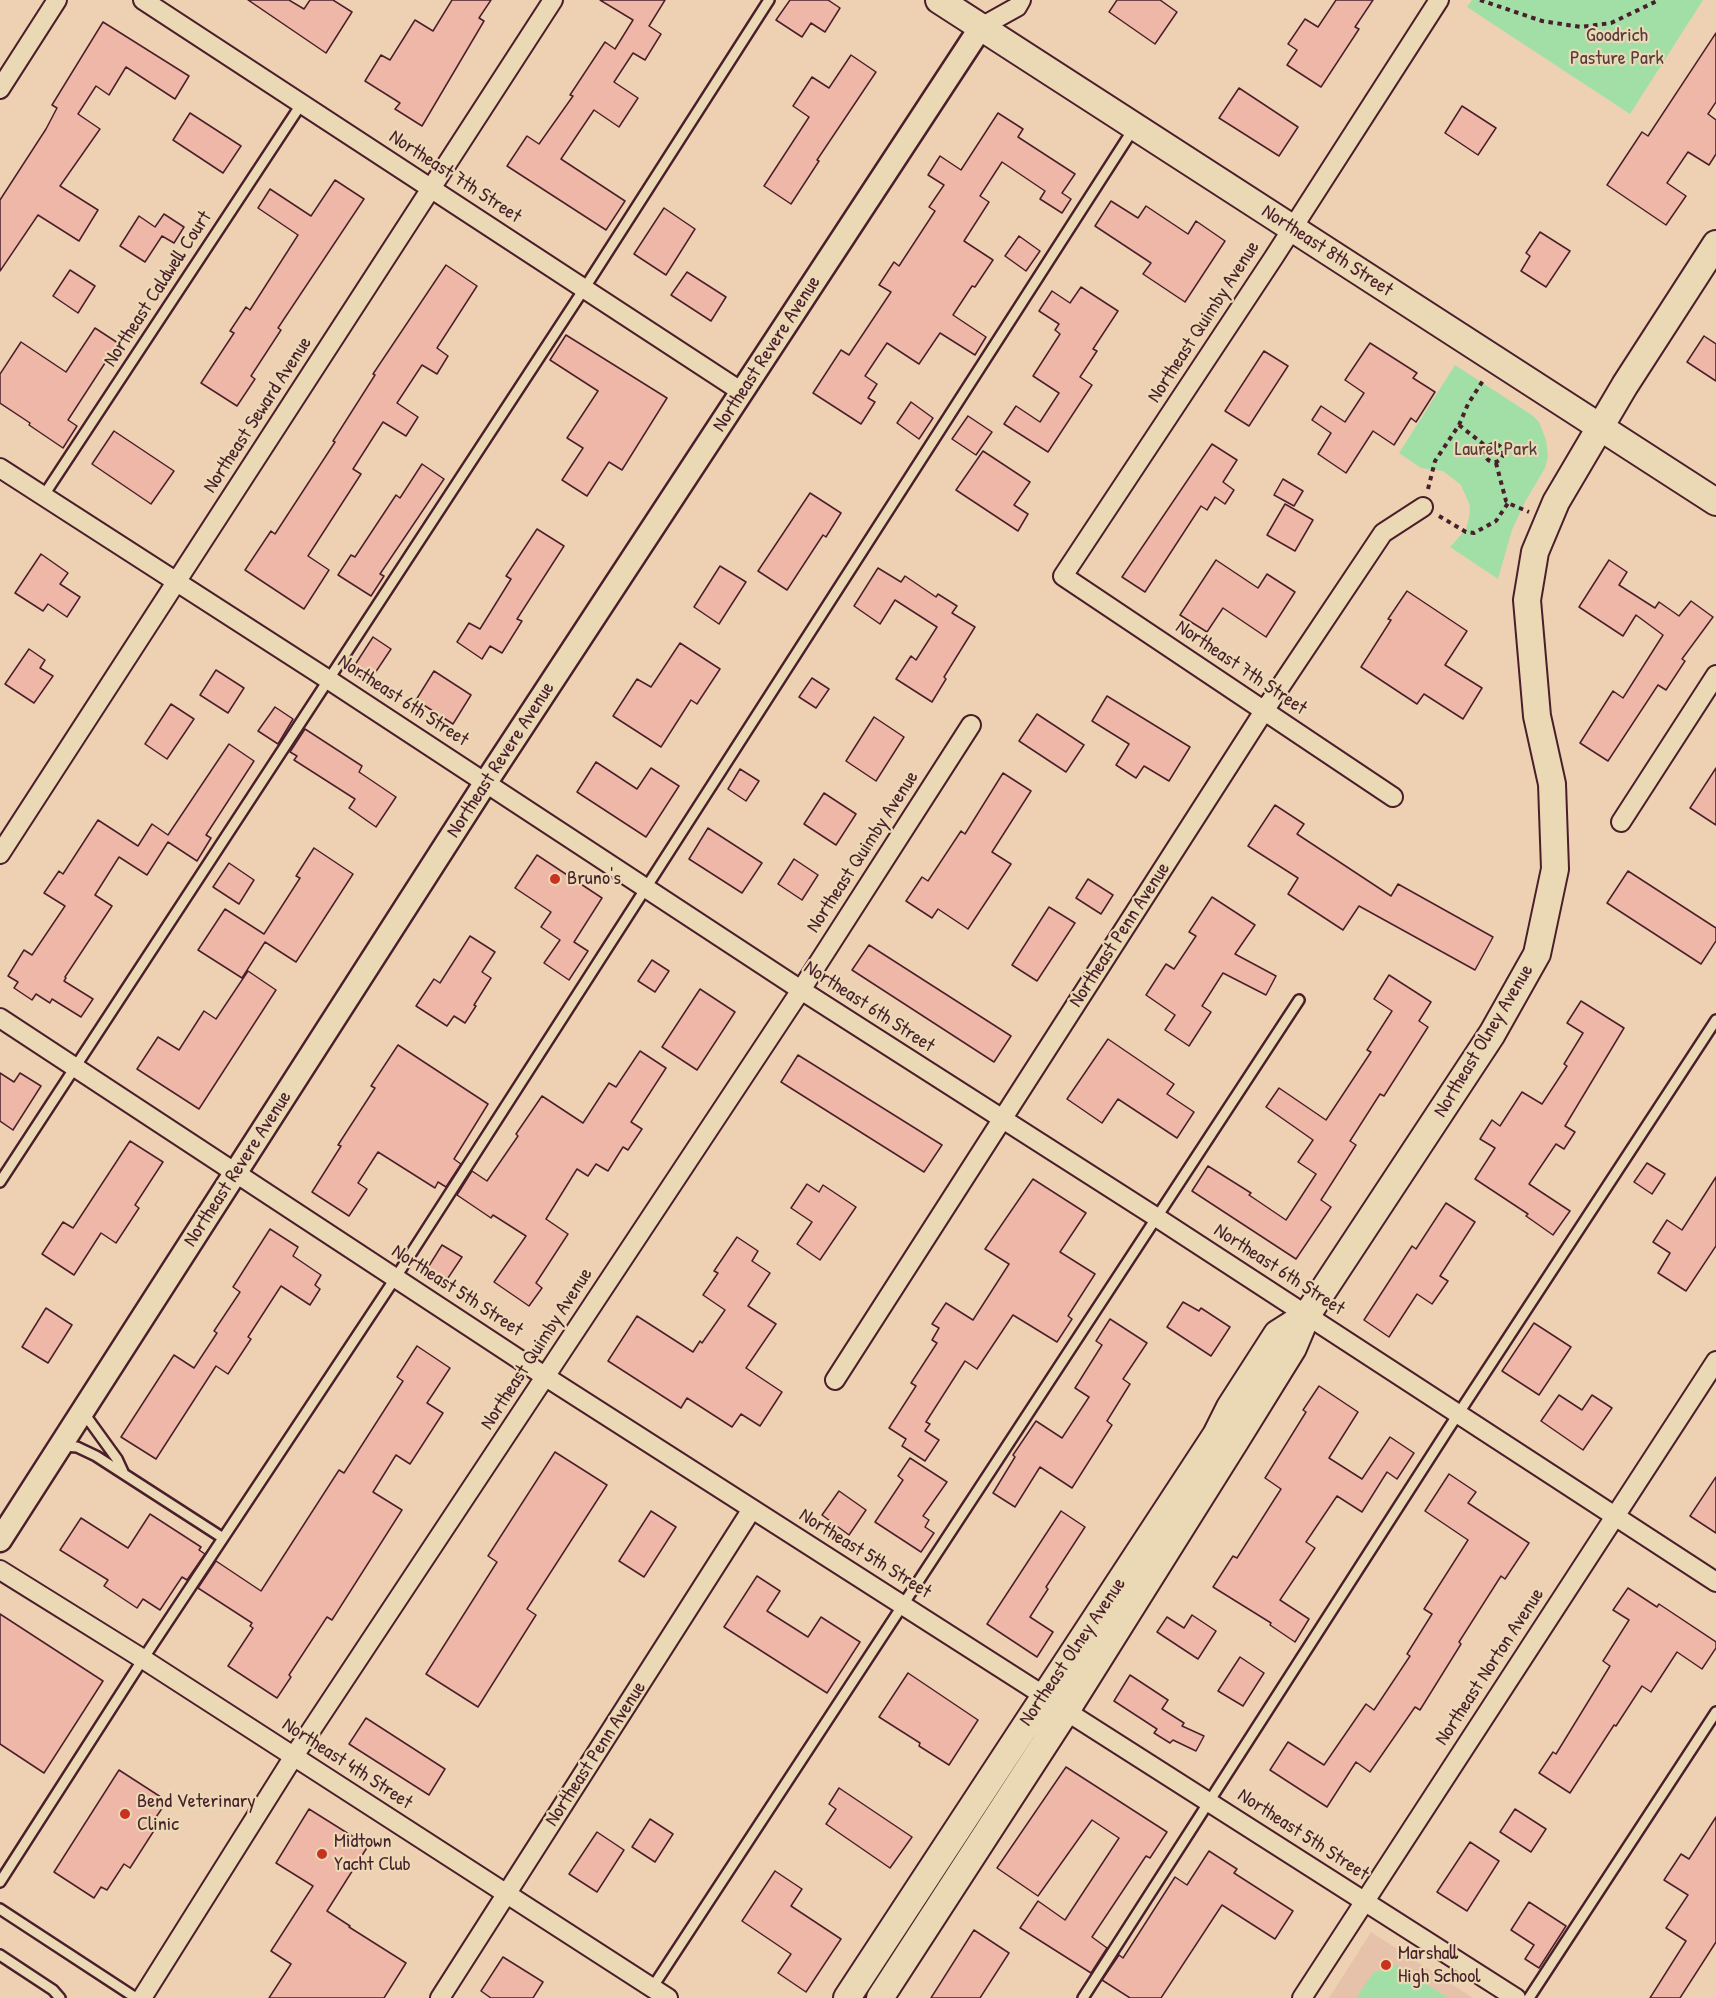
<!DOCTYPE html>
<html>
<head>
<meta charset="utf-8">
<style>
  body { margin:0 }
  canvas { display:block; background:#eed1b3 }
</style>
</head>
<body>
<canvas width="1716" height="1998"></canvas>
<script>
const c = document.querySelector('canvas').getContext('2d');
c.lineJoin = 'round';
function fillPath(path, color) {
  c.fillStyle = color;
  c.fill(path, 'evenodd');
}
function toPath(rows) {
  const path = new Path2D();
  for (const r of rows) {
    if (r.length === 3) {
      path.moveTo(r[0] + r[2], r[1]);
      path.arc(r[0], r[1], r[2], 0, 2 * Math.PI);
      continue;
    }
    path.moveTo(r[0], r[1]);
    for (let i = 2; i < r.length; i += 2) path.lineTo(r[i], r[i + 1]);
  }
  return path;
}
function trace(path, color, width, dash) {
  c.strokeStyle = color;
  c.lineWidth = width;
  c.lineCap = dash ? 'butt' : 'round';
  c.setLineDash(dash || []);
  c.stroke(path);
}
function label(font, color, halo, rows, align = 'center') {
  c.font = font + ' "Patrick Hand",sans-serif';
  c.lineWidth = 4.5;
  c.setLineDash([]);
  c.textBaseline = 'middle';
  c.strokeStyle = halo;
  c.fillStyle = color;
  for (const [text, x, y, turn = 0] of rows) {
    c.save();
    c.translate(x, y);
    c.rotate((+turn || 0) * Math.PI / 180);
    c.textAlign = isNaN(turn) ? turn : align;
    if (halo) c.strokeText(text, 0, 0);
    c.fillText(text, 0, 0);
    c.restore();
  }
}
const built = toPath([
  [1371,1932,1473,1998,1329,1998]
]);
const green = toPath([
  [1472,0,1703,0,1630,114,1467,7],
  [1455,365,1532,415,1539,422,1546,440,1548,456,1545,468,1525,502,1512,530,1498,579,1450,547,1466,529,1469,518,1470,506,1461,485,1443,471,1421,468,1399,453],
  [1396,1965,1448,1998,1356,1998,1373,1973]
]);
const building = toPath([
  [248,0,289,0,304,9,310,0,333,0,352,12,326,53,248,0],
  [452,0,491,0,479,18,484,21,422,126,395,109,400,103,365,81,381,55,390,60,415,20,433,31,452,0],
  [600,0,665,0,649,26,661,34,645,60,633,53,614,82,638,98,619,127,594,110,561,159,625,201,606,230,507,166,527,136,539,144,573,96,570,95,605,42,615,49,633,20,600,0],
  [790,0,828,0,840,8,825,32,811,23,802,37,776,20,790,0],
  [1117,0,1160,0,1177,12,1155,44,1109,12,1117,0],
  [1336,0,1373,0,1355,27,1359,29,1321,87,1287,65,1297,50,1288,44,1305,19,1318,27,1336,0],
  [103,22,189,76,175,99,126,67,109,95,96,86,78,114,100,129,60,186,98,210,79,241,38,215,0,271,0,200,46,129,57,108,52,105,103,22],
  [1716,33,1716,102,1708,114,1716,120,1716,154,1709,165,1688,152,1667,183,1686,196,1666,225,1607,185,1642,132,1648,136,1716,33],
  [851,55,876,72,817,160,819,161,791,204,764,186,809,117,793,106,812,77,829,88,851,55],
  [1239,88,1298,127,1279,156,1219,118,1239,88],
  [1462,106,1496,128,1478,155,1445,133,1462,106],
  [190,113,241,146,223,173,173,140,190,113],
  [998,113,1023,129,1018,137,1075,174,1062,193,1071,199,1062,213,1040,199,1045,191,1002,162,980,196,989,202,964,241,993,260,975,287,972,286,953,315,986,337,975,355,940,333,919,364,887,343,865,376,877,384,868,398,875,402,861,424,813,393,841,350,849,355,891,292,879,285,894,262,899,266,935,211,929,207,944,185,928,175,940,156,961,170,998,113],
  [335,180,364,199,278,328,281,330,251,376,255,379,237,406,201,383,234,333,230,331,246,307,250,310,298,235,258,208,270,189,311,216,335,180],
  [1111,201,1138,218,1146,206,1188,234,1196,221,1225,241,1185,302,1143,274,1151,263,1095,226,1111,201],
  [664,208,695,229,666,275,634,254,664,208],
  [164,214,184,227,174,243,162,236,145,262,120,246,139,216,155,227,164,214],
  [1540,232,1570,251,1546,287,1521,271,1530,256,1526,253,1540,232],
  [1019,236,1040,251,1026,271,1005,256,1019,236],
  [446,265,477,286,437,348,448,356,437,374,422,365,397,403,418,417,406,436,383,422,353,469,361,474,308,556,329,570,304,609,245,570,271,531,275,534,335,442,333,441,375,375,373,374,446,265],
  [70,270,95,286,78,313,53,296,70,270],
  [687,272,726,297,711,321,671,295,687,272],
  [1081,287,1118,311,1093,349,1097,351,1080,377,1092,385,1048,452,1004,424,1016,406,1040,422,1059,393,1033,376,1060,334,1055,330,1059,324,1039,311,1052,291,1070,303,1081,287],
  [95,328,118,343,68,420,77,426,63,448,29,425,30,423,0,403,0,374,21,342,66,372,95,328],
  [566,335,667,398,622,470,609,462,587,496,562,480,583,448,567,438,598,391,550,360,566,335],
  [1704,336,1716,344,1716,381,1687,362,1704,336],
  [1370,343,1417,373,1413,378,1435,392,1416,422,1411,418,1394,445,1373,431,1346,473,1318,454,1331,433,1312,420,1321,406,1345,422,1364,393,1345,380,1370,343],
  [1264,351,1288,366,1249,426,1225,411,1264,351],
  [911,402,933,418,919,439,897,423,911,402],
  [968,416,992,432,976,455,952,439,968,416],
  [114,431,174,471,151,504,92,464,114,431],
  [1212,444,1237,460,1223,482,1234,490,1225,504,1215,497,1207,510,1201,506,1145,592,1122,577,1212,444],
  [983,451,1030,482,1014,505,1028,514,1018,531,956,490,983,451],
  [422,464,444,479,380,574,384,576,371,596,338,575,351,555,355,557,396,495,400,498,422,464],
  [1283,479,1303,491,1294,506,1274,495,1283,479],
  [810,493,841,513,826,537,823,535,787,590,758,571,810,493],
  [1285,504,1313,520,1295,551,1267,535,1285,504],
  [537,529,564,546,517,619,522,621,502,653,490,646,482,659,457,642,469,623,480,629,511,579,506,576,537,529],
  [41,554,68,573,60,584,80,597,67,617,48,604,43,611,15,593,41,554],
  [1216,560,1258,588,1267,574,1295,592,1266,637,1223,608,1207,632,1180,615,1216,560],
  [1609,560,1627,572,1619,585,1655,608,1659,602,1679,616,1691,601,1713,617,1682,659,1685,661,1666,690,1658,685,1608,761,1580,743,1613,691,1623,698,1663,635,1636,615,1623,636,1579,607,1609,560],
  [720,566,746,582,719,624,694,607,720,566],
  [878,568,901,582,905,576,936,597,938,594,957,606,952,613,975,627,944,677,946,679,932,702,896,679,911,656,916,660,937,627,895,600,880,624,854,606,878,568],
  [1407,591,1467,631,1445,665,1482,688,1463,719,1424,694,1417,704,1361,667,1391,620,1388,619,1407,591],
  [373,637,391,649,369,682,351,671,373,637],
  [680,643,720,669,697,704,691,700,661,747,613,716,637,679,651,687,680,643],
  [29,649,45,660,40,668,53,676,34,703,5,684,29,649],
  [216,670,244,688,228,713,200,695,216,670],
  [434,671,471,695,453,724,416,700,434,671],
  [812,678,829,689,816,708,799,697,812,678],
  [1107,696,1190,747,1169,781,1144,766,1136,778,1116,765,1129,744,1092,721,1107,696],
  [171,704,194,719,167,759,145,744,171,704],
  [275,707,293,719,278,744,258,731,275,707],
  [1037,714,1084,745,1066,772,1019,741,1037,714],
  [874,717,904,737,876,781,846,761,874,717],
  [305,729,362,766,359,772,396,797,376,827,349,808,355,799,294,760,297,756,290,752,305,729],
  [229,744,254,761,206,835,211,838,197,861,168,842,147,875,119,857,95,895,112,906,65,977,66,978,64,981,93,999,81,1017,52,999,50,1003,36,994,32,1000,14,988,18,982,8,976,24,950,32,955,65,906,44,893,59,871,63,874,98,820,138,846,152,824,168,835,229,744],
  [596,762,637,789,651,768,679,786,646,837,577,792,596,762],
  [1716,768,1716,825,1690,808,1716,768],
  [740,769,759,781,746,801,728,789,740,769],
  [1003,773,1031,791,992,852,1011,864,968,929,938,909,932,918,906,901,922,877,928,881,961,831,965,834,1003,773],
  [824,793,856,814,836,845,804,824,824,793],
  [1275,805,1304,824,1297,834,1391,896,1398,884,1493,937,1475,970,1359,906,1343,930,1288,894,1298,878,1248,846,1275,805],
  [708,828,762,863,742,893,689,859,708,828],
  [314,848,353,874,296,962,265,942,242,978,198,950,225,909,264,934,300,878,296,876,314,848],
  [537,855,602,898,574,942,588,951,569,980,544,963,560,940,541,927,551,912,515,888,537,855],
  [794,859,818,875,802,900,778,884,794,859],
  [229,863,254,880,239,904,213,887,229,863],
  [1628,871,1716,928,1716,941,1701,964,1607,903,1628,871],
  [1088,879,1113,895,1101,914,1076,898,1088,879],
  [1212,897,1255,925,1235,954,1276,976,1266,995,1223,973,1202,1006,1211,1012,1189,1046,1165,1030,1175,1015,1146,995,1166,964,1174,969,1196,936,1189,932,1212,897],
  [1049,907,1075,923,1037,981,1012,965,1049,907],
  [470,936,495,952,482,972,491,978,474,1005,476,1006,465,1023,454,1016,447,1026,416,1006,434,979,440,983,470,936],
  [869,945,1011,1036,994,1062,852,970,869,945],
  [652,960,669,971,655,992,638,981,652,960],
  [248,971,276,990,199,1109,137,1069,158,1037,179,1050,204,1011,216,1019,248,971],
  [1389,975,1431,1002,1419,1021,1428,1027,1384,1096,1380,1094,1350,1141,1356,1145,1321,1200,1331,1207,1296,1259,1192,1191,1208,1166,1251,1193,1249,1195,1286,1220,1316,1174,1298,1162,1313,1140,1266,1107,1279,1088,1326,1120,1371,1052,1367,1050,1392,1011,1374,999,1389,975],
  [700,989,735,1012,697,1070,662,1047,700,989],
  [1581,1001,1624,1028,1565,1126,1575,1132,1564,1149,1556,1144,1529,1184,1570,1211,1553,1235,1526,1216,1528,1214,1475,1179,1495,1148,1480,1139,1492,1120,1500,1126,1522,1092,1542,1104,1567,1066,1564,1064,1583,1033,1567,1023,1581,1001],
  [1108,1039,1174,1084,1167,1094,1194,1112,1177,1138,1118,1099,1102,1123,1067,1099,1108,1039],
  [398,1045,488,1104,454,1159,461,1164,446,1187,438,1182,435,1188,378,1152,358,1183,367,1189,349,1216,312,1192,341,1146,338,1145,375,1088,371,1086,398,1045],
  [640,1051,666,1068,631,1122,642,1129,628,1150,623,1147,608,1171,596,1164,588,1176,577,1169,546,1219,568,1234,536,1283,542,1288,529,1306,494,1282,526,1236,493,1215,491,1218,457,1195,472,1171,487,1181,518,1136,516,1134,542,1096,583,1123,609,1083,616,1087,640,1051],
  [798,1055,942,1145,924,1172,781,1082,798,1055],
  [0,1073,14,1082,20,1073,41,1086,13,1130,0,1121,0,1073],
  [130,1141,163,1162,135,1205,139,1208,116,1243,101,1233,74,1275,42,1254,63,1222,73,1228,130,1141],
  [1647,1163,1665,1174,1652,1194,1634,1182,1647,1163],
  [1716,1177,1716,1246,1686,1291,1658,1273,1670,1253,1653,1242,1667,1220,1682,1230,1716,1177],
  [1033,1179,1086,1213,1060,1252,1095,1274,1068,1316,1072,1319,1057,1342,1013,1315,977,1369,965,1361,926,1422,930,1424,925,1431,939,1440,925,1461,902,1446,906,1439,889,1428,916,1386,911,1383,937,1343,932,1340,939,1328,932,1324,946,1303,973,1320,1009,1264,985,1249,1033,1179],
  [807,1184,819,1192,823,1185,856,1207,820,1260,797,1244,812,1222,791,1208,807,1184],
  [1446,1203,1475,1222,1440,1276,1448,1281,1432,1304,1417,1294,1389,1337,1364,1320,1412,1246,1416,1249,1446,1203],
  [270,1229,298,1247,293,1256,321,1275,315,1285,320,1289,310,1305,281,1286,248,1337,251,1339,228,1374,216,1366,156,1459,121,1437,174,1355,194,1368,217,1333,214,1331,240,1292,233,1287,270,1229],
  [737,1237,758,1251,752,1261,770,1273,748,1306,776,1324,746,1368,782,1392,760,1426,741,1414,732,1427,687,1398,681,1408,608,1361,637,1316,693,1352,700,1341,702,1343,725,1310,703,1295,718,1273,714,1271,737,1237],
  [442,1245,462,1257,446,1281,427,1269,442,1245],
  [1183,1302,1199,1311,1201,1308,1230,1327,1211,1356,1167,1327,1183,1302],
  [46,1308,72,1325,48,1363,22,1347,46,1308],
  [1110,1319,1147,1343,1123,1379,1130,1384,1107,1421,1112,1425,1072,1488,1040,1467,1015,1507,993,1493,1015,1457,1013,1455,1036,1421,1062,1438,1089,1397,1075,1388,1102,1345,1096,1341,1110,1319],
  [1534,1323,1571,1347,1539,1395,1502,1371,1534,1323],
  [417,1346,450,1368,427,1403,443,1413,410,1464,396,1455,373,1492,402,1510,332,1620,327,1617,289,1675,291,1677,277,1698,228,1666,253,1628,250,1626,252,1623,198,1588,216,1561,261,1591,339,1470,344,1473,403,1381,397,1377,417,1346],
  [1319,1386,1358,1412,1329,1458,1362,1479,1390,1437,1414,1453,1397,1479,1387,1472,1362,1512,1337,1496,1306,1542,1315,1548,1280,1600,1309,1619,1295,1642,1270,1625,1271,1623,1213,1587,1233,1556,1237,1558,1281,1489,1265,1478,1306,1412,1303,1410,1319,1386],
  [1559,1395,1582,1410,1592,1395,1612,1408,1583,1450,1541,1421,1559,1395],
  [555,1452,607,1485,527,1609,536,1615,478,1707,426,1674,497,1562,488,1556,555,1452],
  [910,1458,947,1482,923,1516,929,1520,925,1527,934,1533,921,1552,875,1522,903,1480,898,1476,910,1458],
  [1449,1474,1476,1492,1468,1503,1529,1543,1505,1579,1501,1576,1459,1642,1461,1644,1420,1710,1415,1707,1370,1772,1356,1762,1327,1807,1270,1770,1288,1742,1324,1765,1366,1704,1374,1710,1410,1656,1407,1654,1432,1614,1424,1609,1468,1540,1425,1511,1449,1474],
  [1716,1477,1716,1533,1690,1516,1716,1477],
  [839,1491,866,1510,849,1535,822,1515,839,1491],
  [651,1511,676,1527,644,1577,619,1561,651,1511],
  [1061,1511,1085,1527,1046,1587,1048,1589,1030,1617,1053,1632,1037,1657,987,1624,1061,1511],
  [150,1514,201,1547,199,1550,205,1554,187,1580,182,1577,160,1610,143,1599,137,1608,104,1586,108,1580,60,1550,81,1518,128,1548,150,1514],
  [757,1576,780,1591,767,1611,808,1637,821,1617,860,1642,827,1693,724,1627,757,1576],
  [1628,1588,1657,1607,1659,1604,1716,1642,1716,1648,1702,1669,1677,1652,1651,1692,1642,1686,1616,1726,1614,1725,1570,1793,1539,1773,1553,1752,1556,1754,1610,1666,1603,1661,1629,1620,1613,1610,1628,1588],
  [0,1614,103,1681,44,1773,0,1744,0,1614],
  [1192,1615,1216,1631,1198,1659,1157,1632,1167,1617,1184,1628,1192,1615],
  [1240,1657,1264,1673,1243,1706,1218,1691,1240,1657],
  [908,1673,978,1720,949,1765,919,1746,920,1743,879,1717,908,1673],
  [1130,1675,1168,1700,1162,1709,1184,1723,1182,1726,1204,1736,1196,1751,1173,1740,1170,1743,1154,1733,1157,1729,1114,1701,1130,1675],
  [366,1718,445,1769,429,1795,349,1744,366,1718],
  [1066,1767,1167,1832,1150,1858,1146,1856,1092,1937,1107,1948,1091,1973,1020,1928,1038,1901,1065,1920,1119,1838,1092,1820,1038,1896,997,1868,1066,1767],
  [119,1770,167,1801,150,1826,155,1829,130,1868,124,1864,107,1890,101,1887,94,1898,54,1872,119,1770],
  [839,1788,912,1837,890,1868,826,1824,836,1809,829,1804,839,1788],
  [309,1809,368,1846,327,1911,350,1926,349,1927,406,1963,384,1998,269,1998,291,1964,271,1951,313,1886,276,1863,309,1809],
  [1515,1809,1546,1829,1531,1852,1500,1832,1515,1809],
  [1716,1817,1716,1942,1680,1998,1650,1998,1686,1941,1666,1928,1688,1895,1664,1880,1681,1854,1689,1859,1716,1817],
  [650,1819,673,1834,655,1862,632,1847,650,1819],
  [597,1832,624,1850,597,1892,569,1874,597,1832],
  [1470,1842,1499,1861,1467,1911,1437,1892,1470,1842],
  [1209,1851,1237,1869,1234,1873,1293,1911,1275,1939,1222,1905,1161,1998,1130,1998,1102,1980,1119,1955,1123,1958,1175,1877,1187,1885,1209,1851],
  [775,1871,802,1889,791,1906,841,1939,806,1992,778,1973,791,1954,742,1921,775,1871],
  [1529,1902,1566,1926,1539,1968,1525,1959,1534,1945,1511,1930,1529,1902],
  [974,1930,1009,1953,980,1998,931,1998,974,1930],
  [503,1957,543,1982,533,1998,491,1998,481,1991,503,1957]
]);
const path = toPath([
  [1480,0,1542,21,1581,27,1611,23,1659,0],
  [1459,425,1487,447],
  [1494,453,9],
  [1496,463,1506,501,1510,504,1529,512],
  [1428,489,1435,461,1459,425,1468,404,1484,379],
  [1439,516,1466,532,1474,533,1496,521,1508,503]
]);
const service = toPath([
  [44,495,302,103],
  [0,1182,584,289,769,0],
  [83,1412,117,1459,123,1472],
  [63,1446,77,1447,96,1456,223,1538],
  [0,1882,143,1659,396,1277,1134,128],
  [0,1909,136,1998],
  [0,1955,53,1990,60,1998],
  [652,1988,1299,1000],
  [1083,1998,1449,1428,1716,1020],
  [1529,1998,1716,1712]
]);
const minor = toPath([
  [143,0,742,392],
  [981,27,1017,7,1021,0],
  [0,89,57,0],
  [0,468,329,680,801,990,1156,1217,1716,1582],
  [1393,797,1063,576,1274,257,1439,0],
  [1621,822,1716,675],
  [0,854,553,0],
  [0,1018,546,1377,1043,1695],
  [835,1380,1264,711,1383,533,1423,507],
  [0,1570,143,1659,668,1998],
  [1066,1711,1516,1998],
  [142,1998,294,1756,801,990,971,725],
  [440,1998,752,1509],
  [1302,1998,1716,1361]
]);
const tertiary = toPath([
  [0,1540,486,782,981,27]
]);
const secondary = toPath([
  [939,0,1716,502],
  [847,1998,1216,1435,1230,1407,1277,1334,1307,1315],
  [880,1998,1066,1711,1236,1440,1293,1348,1307,1315,1492,1034,1537,954,1555,869,1552,784,1537,716,1527,600,1535,552,1556,502,1625,385,1716,244]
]);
const markers = [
  [555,879,6,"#c8321e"],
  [125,1814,6,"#c8321e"],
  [322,1854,6,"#c8321e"],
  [1386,1965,6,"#c8321e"]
];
const parkNames = [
  ["Goodrich",1617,36],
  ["Pasture Park",1617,59],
  ["Laurel Park",1496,450]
];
const streetNames = [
  ["Northeast 7th Street",455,177,33],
  ["Northeast 8th Street",1327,251,33],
  ["Northeast Caldwell Court",158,289,-57],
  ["Northeast Quimby Avenue",1204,322,-57],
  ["Northeast Revere Avenue",767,354,-57],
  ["Northeast Seward Avenue",258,415,-57],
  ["Northeast 7th Street",1241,668,34],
  ["Northeast 6th Street",403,701,33],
  ["Northeast Revere Avenue",501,760,-57],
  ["Northeast Quimby Avenue",863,852,-57],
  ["Northeast Penn Avenue",1120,935,-57],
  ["Northeast 6th Street",869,1007,33],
  ["Northeast Olney Avenue",1484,1041,-59],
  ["Northeast Revere Avenue",238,1169,-57],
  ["Northeast 6th Street",1279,1270,33],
  ["Northeast 5th Street",457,1291,33],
  ["Northeast Quimby Avenue",537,1349,-57],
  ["Northeast 5th Street",865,1554,32],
  ["Northeast Olney Avenue",1073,1652,-56],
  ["Northeast Norton Avenue",1490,1667,-57],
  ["Northeast Penn Avenue",596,1754,-57],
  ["Northeast 4th Street",347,1764,33],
  ["Northeast 5th Street",1303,1835,33]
];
const poiNames = [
  ["Bruno's",567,879],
  ["Bend Veterinary",137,1802],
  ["Clinic",137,1825],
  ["Midtown",334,1842],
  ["Yacht Club",334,1865],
  ["Marshall",1398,1954],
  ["High School",1398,1977]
];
fillPath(built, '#e7c2aa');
fillPath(green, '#a2dfa6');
fillPath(building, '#efb7a7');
trace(building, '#4a1f2b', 1.5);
trace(service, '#4a1f2b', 14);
trace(minor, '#4a1f2b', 22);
trace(tertiary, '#4a1f2b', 27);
trace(secondary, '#4a1f2b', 30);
trace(path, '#4a1f2b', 4, [4.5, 4.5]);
trace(service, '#ebd9b6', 9);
trace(minor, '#ebd9b6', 18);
trace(tertiary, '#ebd9b6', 22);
trace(secondary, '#ebd9b6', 26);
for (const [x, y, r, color] of markers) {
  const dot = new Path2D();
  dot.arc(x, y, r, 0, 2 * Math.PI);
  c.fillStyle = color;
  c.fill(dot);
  trace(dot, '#ebd9b6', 2);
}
label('20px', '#573c3d', '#ebd9b6', parkNames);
label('20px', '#4a1f2b', '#ebd9b6', streetNames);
label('20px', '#4a1f2b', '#ebd9b6', poiNames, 'left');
</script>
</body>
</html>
